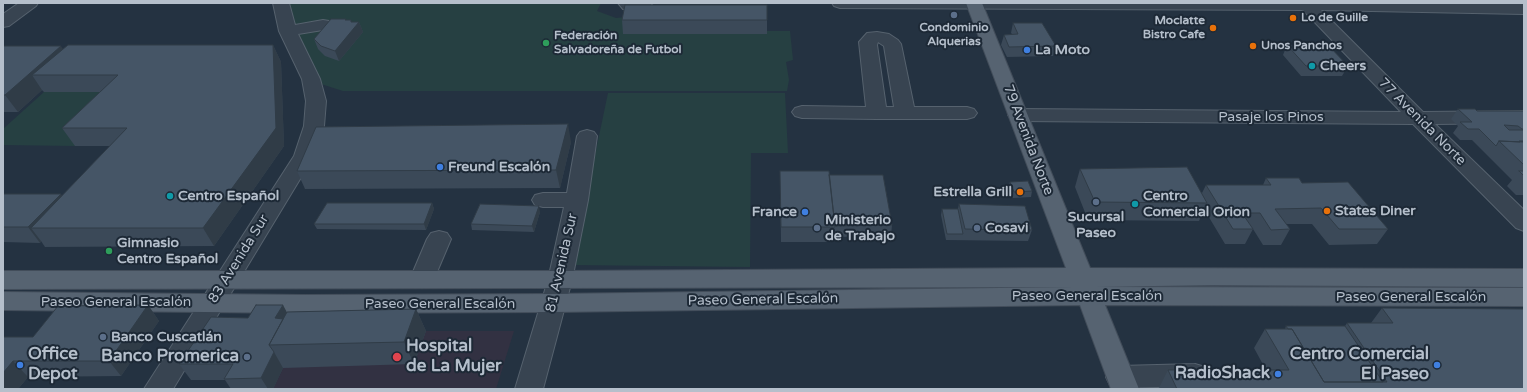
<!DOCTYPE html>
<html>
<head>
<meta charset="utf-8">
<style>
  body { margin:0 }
  #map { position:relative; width:1527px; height:392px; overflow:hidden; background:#243241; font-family:"Varela Round",sans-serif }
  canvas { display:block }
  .frame { position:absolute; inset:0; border:4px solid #b5bfcb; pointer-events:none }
</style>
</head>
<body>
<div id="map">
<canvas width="1527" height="392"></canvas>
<div class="frame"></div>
</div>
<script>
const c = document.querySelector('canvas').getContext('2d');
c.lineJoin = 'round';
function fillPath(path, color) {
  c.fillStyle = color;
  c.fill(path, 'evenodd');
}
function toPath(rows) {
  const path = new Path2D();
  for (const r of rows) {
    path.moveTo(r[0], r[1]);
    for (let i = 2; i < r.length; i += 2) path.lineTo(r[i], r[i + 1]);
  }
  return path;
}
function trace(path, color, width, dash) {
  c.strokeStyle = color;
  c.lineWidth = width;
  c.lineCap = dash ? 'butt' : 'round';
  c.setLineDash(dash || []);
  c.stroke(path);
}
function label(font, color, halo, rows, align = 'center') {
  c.font = font + ' "Varela Round",sans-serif';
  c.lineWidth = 4;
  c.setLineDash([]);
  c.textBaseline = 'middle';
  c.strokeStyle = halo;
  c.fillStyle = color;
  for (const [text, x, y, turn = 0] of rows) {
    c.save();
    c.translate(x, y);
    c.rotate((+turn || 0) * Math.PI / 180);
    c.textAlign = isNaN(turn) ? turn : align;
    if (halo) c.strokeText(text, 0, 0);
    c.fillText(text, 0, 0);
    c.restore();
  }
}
const medical = toPath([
  [426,331,514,331,496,389,273,389,283,368]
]);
const green = toPath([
  [286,3,601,3,597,11,616,18,626,17,766,31,790,31,793,60,786,62,789,80,787,91,343,91,321,84,305,56],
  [44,92,128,92,75,146,3,145,3,129],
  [608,93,785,93,788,153,751,153,750,267,572,265]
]);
const minor = toPath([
  [19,3,38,3,36,6,9,26,3,27,3,14,19,3],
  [273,3,289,3,295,25,323,20,329,21,331,25,329,29,298,34,320,79,326,101,324,126,314,156,173,389,144,389,294,156,304,126,306,101,302,79,279,31,273,3],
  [618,3,653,3,646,9,635,12,623,9,618,3],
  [832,3,1524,4,1524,14,1321,10,1423,112,1524,111,1524,123,1435,124,1524,210,1524,231,1516,228,1413,124,1018,121,1011,119,1008,115,1011,111,1018,109,1401,112,1303,10,840,8,834,6,832,3],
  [877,32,889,34,898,40,901,44,914,107,967,107,974,109,977,113,974,117,967,119,877,119,802,118,795,116,792,112,795,108,802,106,866,107,859,42,867,33,877,32],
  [878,42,884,46,894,107,886,107,877,45,878,42],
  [587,130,594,132,597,136,588,200,572,280,543,389,515,389,548,280,564,207,543,207,535,205,532,200,535,195,543,193,567,193,577,136,580,132,587,130],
  [439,231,447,233,451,239,434,279,431,285,422,288,413,285,410,279,427,239,431,233,439,231],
  [1195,364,1205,367,1209,375,1205,383,1195,386,1120,388,1110,385,1106,377,1110,369,1120,366,1195,364]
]);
const major = toPath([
  [966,3,982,3,1090,268,1524,269,1524,287,1212,285,1097,287,1524,288,1524,306,1105,305,1139,389,1111,389,1080,305,553,312,304,313,3,310,3,292,304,295,553,294,1073,287,3,289,3,271,560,271,1066,268,966,3]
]);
const wall = toPath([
  [767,5,767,34,623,34,622,20],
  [347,20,352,22,359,22,363,32,339,61,325,56,318,49,314,39],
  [1013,23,1056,46,1053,56,1007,57,1001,45,1004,35,1012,34,1011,33],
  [273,45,281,62,284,146,214,246,45,247,41,241,40,243,3,242,3,194,62,196,110,146,75,146,62,128,100,92,44,92,42,90,18,112,3,112,3,46,63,49],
  [1287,45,1348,66,1342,76,1301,76,1283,55],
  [1458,109,1477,111,1524,111,1524,195,1516,195,1507,186,1512,180,1472,140,1460,140,1453,133,1458,126,1451,119],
  [571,142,560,188,305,189,297,171],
  [1080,169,1202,193,1206,185,1263,185,1266,178,1302,183,1388,229,1377,244,1329,245,1312,224,1286,224,1290,229,1281,245,1263,245,1253,229,1245,244,1225,244,1204,209,1199,221,1088,220,1075,187],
  [780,171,829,175,892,225,891,236,834,237,833,242,781,242],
  [1010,182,1032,191,1031,197,1013,198,1008,188],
  [432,203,434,209,426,230,317,229,314,224],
  [959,204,1032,230,1028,241,946,240,941,215,942,209,958,209],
  [540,212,534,232,472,230,471,224],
  [148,305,159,321,121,376,28,377,18,389,3,337,33,337],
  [1382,308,1524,389,1159,389,1159,388,1168,370,1266,370,1254,348,1265,329,1285,329,1286,326,1345,326,1347,323,1371,323],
  [416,309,426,331,414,364,283,368,273,389,231,389,225,380,191,380,179,364,248,318,287,312]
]);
const shadedWall = toPath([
  [351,20,354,28,359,22,363,32,339,61,335,51],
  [273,45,281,62,284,146,214,246,203,228],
  [61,46,72,63,32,75,42,90,18,112,5,95],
  [568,124,571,142,560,188,556,170],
  [61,194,72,209,31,228,41,241,40,243,28,227],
  [432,203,434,209,426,230,424,224],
  [539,206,540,212,534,232,532,226],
  [148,305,159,321,121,376,109,361],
  [283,305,299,335,275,318],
  [416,309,426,331,414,364,404,342],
  [274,352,283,368,273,389,268,389,261,378],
  [13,361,28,377,18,389,3,389,3,373]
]);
const building = toPath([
  [625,5,767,5,767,20,622,20,625,5],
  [331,19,346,19,345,20,351,20,351,22,359,22,335,51,321,46,314,39,331,19],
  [1013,23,1042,23,1056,46,1009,47,1004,35,1018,34,1013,23],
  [68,45,273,45,276,128,203,228,31,228,127,128,62,128,118,75,32,75,68,45],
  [1287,45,1328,45,1348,66,1306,66,1287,45],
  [3,46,61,46,5,95,3,95,3,46],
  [1458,109,1475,109,1477,111,1524,111,1524,129,1522,129,1518,126,1504,125,1509,130,1523,130,1524,131,1524,141,1519,141,1520,142,1499,141,1496,146,1479,129,1468,129,1460,122,1472,122,1458,109],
  [568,124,556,170,297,171,316,127,568,124],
  [1499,141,1524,142,1524,165,1499,141],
  [1187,167,1207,203,1095,202,1080,169,1187,167],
  [780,171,829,171,835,227,781,227,780,171],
  [1519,171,1524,171,1524,176,1519,171],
  [829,175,883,175,892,225,835,226,829,175],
  [1266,178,1299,178,1302,183,1348,182,1388,229,1339,229,1321,208,1275,209,1290,229,1271,230,1260,213,1242,213,1253,229,1233,229,1206,185,1271,185,1266,178],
  [1028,181,1032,191,1014,192,1010,182,1028,181],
  [3,194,61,194,28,227,3,227,3,194],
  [327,203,432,203,424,224,314,224,327,203],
  [480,204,539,206,532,226,471,224,480,204],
  [959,204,1025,206,1032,230,965,229,959,204],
  [942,209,958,209,963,234,947,234,942,209],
  [148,305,109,361,13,361,3,373,3,337,33,337,58,306,148,305],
  [256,305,283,305,275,318,283,319,269,345,274,352,261,378,224,379,233,364,179,364,211,317,248,318,256,305],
  [1382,308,1524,309,1524,389,1177,389,1168,370,1289,370,1265,329,1292,329,1324,382,1387,382,1347,323,1393,323,1382,308],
  [416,309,404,342,269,345,287,312,416,309],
  [1286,326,1345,326,1383,382,1324,382,1292,329,1288,329,1286,326]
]);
const markers = [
  [954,15,4,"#5c6f8a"],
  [1293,18,4,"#e8710a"],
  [1213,28,4,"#e8710a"],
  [546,43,4,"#2e9e5b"],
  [1253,46,4,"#e8710a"],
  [1027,50,4,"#3f7fe0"],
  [1312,66,4,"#0f9aa8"],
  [440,167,4,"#3f7fe0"],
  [1020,192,4,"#e8710a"],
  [170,196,4,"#0f9aa8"],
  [1096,202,4,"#5c6f8a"],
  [1135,204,4,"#0f9aa8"],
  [1327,211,4,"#e8710a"],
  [805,212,4,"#3f7fe0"],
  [817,228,4,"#5c6f8a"],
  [977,228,4,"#5c6f8a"],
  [109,251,4,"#2e9e5b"],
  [103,337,4,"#5c6f8a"],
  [247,357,4,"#5c6f8a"],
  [397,357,5,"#e0444e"],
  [20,365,4,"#3f7fe0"],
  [1437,365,4,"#3f7fe0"],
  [1278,374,4,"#3f7fe0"]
];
const farPoinames = [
  ["Lo de Guille",1301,18],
  ["Moclatte",1205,21,"right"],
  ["Bistro Cafe",1205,35,"right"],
  ["Condominio",954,28,"center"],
  ["Alquerias",954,42,"center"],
  ["Federación",554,36],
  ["Salvadoreña de Futbol",554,50],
  ["Unos Panchos",1261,46]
];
const poiNames = [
  ["La Moto",1035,50],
  ["Cheers",1320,66],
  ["Freund Escalón",448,167],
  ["Estrella Grill",1012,192,"right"],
  ["Centro Español",178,196],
  ["Centro",1143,196],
  ["Comercial Orion",1143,212],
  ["States Diner",1335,211],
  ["France",797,212,"right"],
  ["Sucursal",1096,217,"center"],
  ["Paseo",1096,233,"center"],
  ["Ministerio",825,220],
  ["de Trabajo",825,236],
  ["Cosavi",985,228],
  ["Gimnasio",117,243],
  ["Centro Español",117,259],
  ["Banco Cuscatlán",111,337]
];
const streetNames = [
  ["Pasaje los Pinos",1271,117],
  ["77 Avenida Norte",1422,122,45],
  ["79 Avenida Norte",1028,140,69],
  ["83 Avenida Sur",239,259,-58],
  ["81 Avenida Sur",562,263,-77],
  ["Paseo General Escalón",1087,296],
  ["Paseo General Escalón",1411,297],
  ["Paseo General Escalón",763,300,-1],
  ["Paseo General Escalón",116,302],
  ["Paseo General Escalón",440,304]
];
const nearPoinames = [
  ["Hospital",406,347,"left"],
  ["de La Mujer",406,367,"left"],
  ["Office",28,355,"left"],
  ["Depot",28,375,"left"],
  ["Centro Comercial",1429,355],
  ["El Paseo",1429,375],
  ["Banco Promerica",239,357],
  ["RadioShack",1270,374]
];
fillPath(medical, '#323142');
fillPath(green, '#264042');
trace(minor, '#56626e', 2);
trace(major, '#424d5a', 2);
fillPath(minor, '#384451');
fillPath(major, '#566371');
fillPath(wall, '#3b4958');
fillPath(shadedWall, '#303c47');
fillPath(building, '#455566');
trace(building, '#303c47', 1);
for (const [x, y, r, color] of markers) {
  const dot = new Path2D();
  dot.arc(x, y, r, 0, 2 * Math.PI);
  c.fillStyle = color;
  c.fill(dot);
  trace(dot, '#1d2936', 1.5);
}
label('bold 12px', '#b5bfcb', '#1d2936', farPoinames, 'left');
label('bold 14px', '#b5bfcb', '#1d2936', poiNames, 'left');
label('14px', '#b5bfcb', '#1d2936', streetNames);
label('bold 17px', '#b5bfcb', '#1d2936', nearPoinames, 'right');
</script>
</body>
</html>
